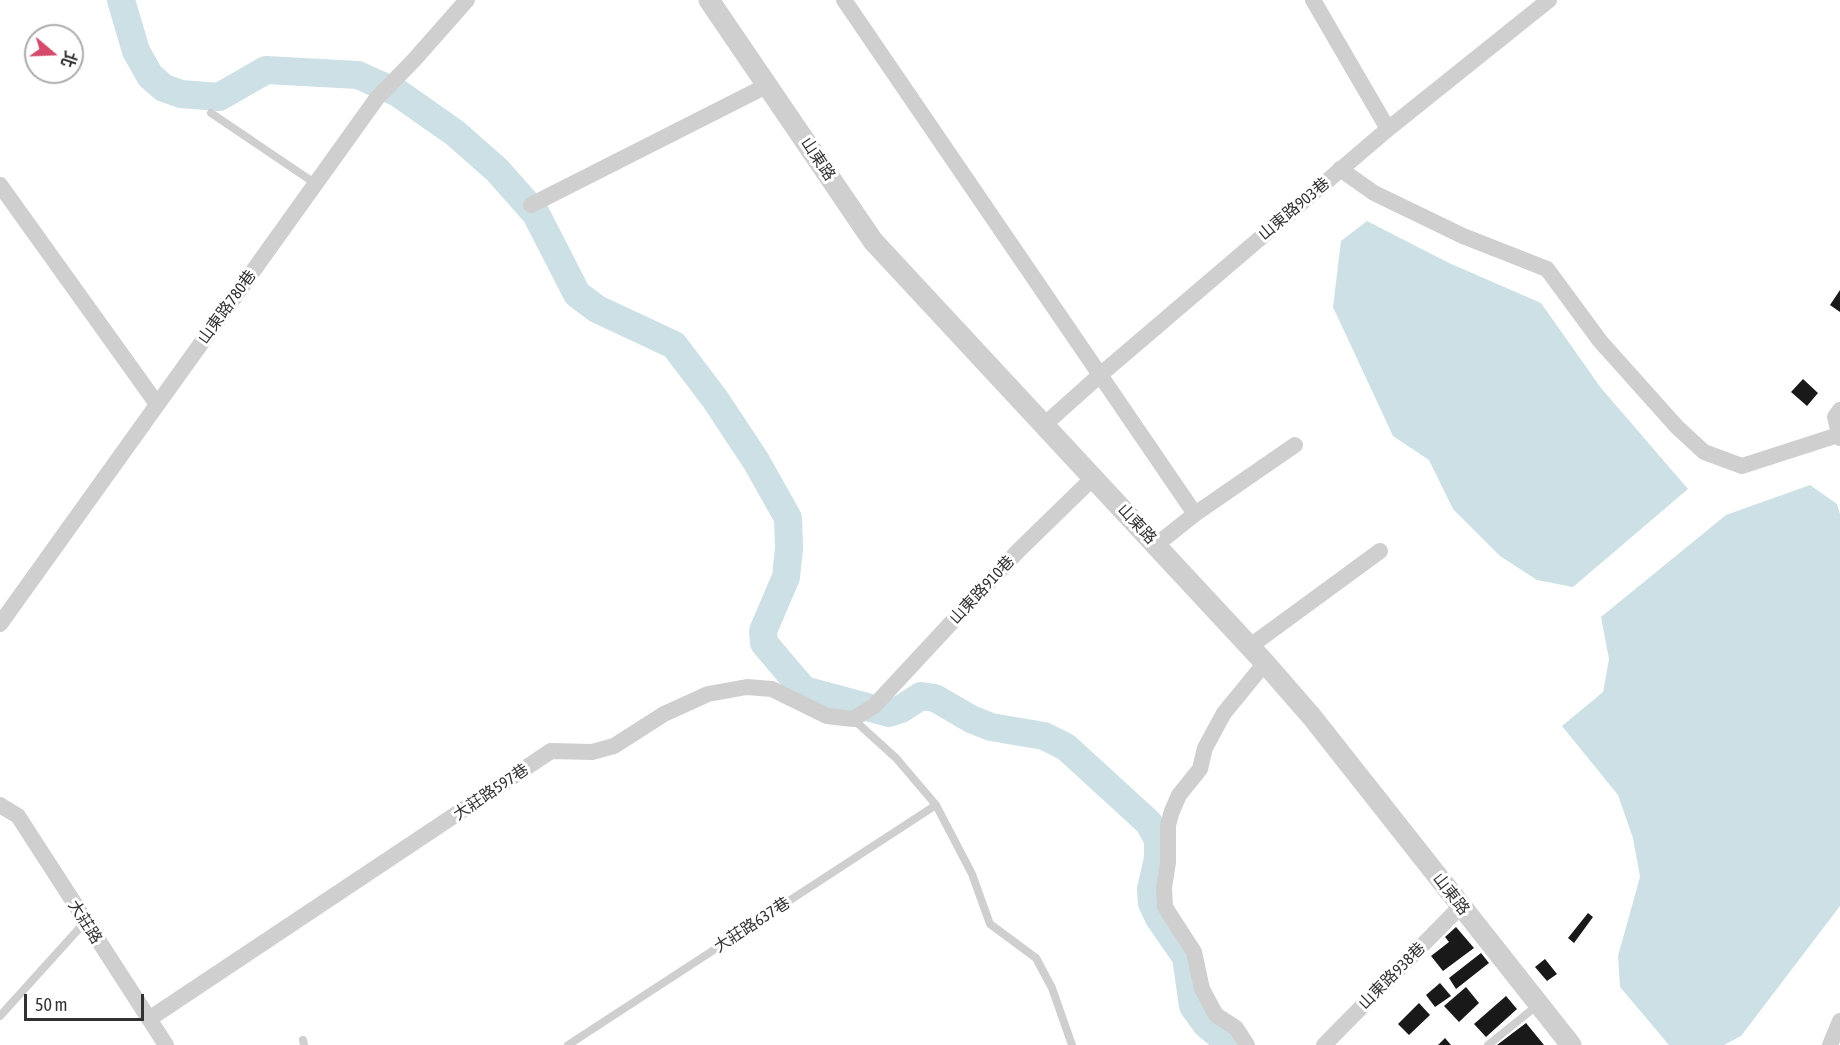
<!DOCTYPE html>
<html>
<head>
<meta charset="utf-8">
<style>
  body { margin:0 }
  #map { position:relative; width:1840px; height:1045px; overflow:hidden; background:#fff; font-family:"Asap Condensed","Noto Sans TC",sans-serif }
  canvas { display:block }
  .north { position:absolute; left:24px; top:24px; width:60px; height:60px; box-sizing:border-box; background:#fff; border:2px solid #adadad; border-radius:50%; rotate:109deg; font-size:16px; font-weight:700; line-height:24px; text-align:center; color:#323232 }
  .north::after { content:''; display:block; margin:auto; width:21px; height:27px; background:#d34a6b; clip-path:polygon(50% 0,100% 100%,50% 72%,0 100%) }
  .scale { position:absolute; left:24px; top:994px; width:120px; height:27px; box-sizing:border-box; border:3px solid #323232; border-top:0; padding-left:8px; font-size:18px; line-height:21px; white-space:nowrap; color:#323232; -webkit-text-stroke:4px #fff; paint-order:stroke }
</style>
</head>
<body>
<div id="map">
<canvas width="1840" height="1045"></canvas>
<div class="north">北</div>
<div class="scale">50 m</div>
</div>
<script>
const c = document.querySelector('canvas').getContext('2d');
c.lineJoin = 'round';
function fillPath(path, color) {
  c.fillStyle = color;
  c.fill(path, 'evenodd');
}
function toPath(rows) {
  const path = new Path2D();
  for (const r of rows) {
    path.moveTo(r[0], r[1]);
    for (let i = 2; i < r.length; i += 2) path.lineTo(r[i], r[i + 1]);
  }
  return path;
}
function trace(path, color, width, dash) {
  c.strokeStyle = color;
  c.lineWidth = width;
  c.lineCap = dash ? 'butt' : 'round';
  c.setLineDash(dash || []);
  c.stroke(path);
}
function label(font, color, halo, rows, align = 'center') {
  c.font = font + ' "Asap Condensed","Noto Sans TC",sans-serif';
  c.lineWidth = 6;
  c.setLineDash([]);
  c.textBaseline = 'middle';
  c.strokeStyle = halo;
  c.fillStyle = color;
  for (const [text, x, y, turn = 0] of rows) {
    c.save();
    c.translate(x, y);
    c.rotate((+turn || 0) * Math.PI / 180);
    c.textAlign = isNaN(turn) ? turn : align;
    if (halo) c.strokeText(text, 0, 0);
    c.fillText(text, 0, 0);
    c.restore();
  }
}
const water = toPath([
  [1367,221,1449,263,1541,303,1601,388,1688,489,1573,587,1537,580,1500,556,1453,509,1429,460,1393,436,1333,307,1341,241],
  [1810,485,1837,504,1840,514,1840,906,1741,1036,1724,1045,1669,1045,1620,987,1618,956,1640,877,1633,838,1618,795,1562,726,1603,692,1609,659,1601,617,1726,515]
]);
const river = toPath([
  [121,0,136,51,150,76,164,88,181,94,219,97,266,70,358,75,398,93,455,133,497,170,536,214,577,294,597,309,674,345,715,399,756,461,788,518,789,548,786,577,763,631,764,643,791,675,804,690,889,713,901,709,921,696,935,698,971,719,991,727,1044,736,1066,747,1149,823,1158,840,1158,858,1151,889,1152,903,1159,918,1186,957,1193,1006,1206,1024,1231,1045]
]);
const building = toPath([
  [1840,290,1840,312,1830,305],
  [1803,379,1818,393,1807,406,1791,392],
  [1588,913,1593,917,1574,943,1568,938],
  [1456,927,1474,948,1443,971,1431,956,1449,942,1445,937],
  [1481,953,1489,963,1456,989,1449,978],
  [1545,959,1557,974,1547,981,1535,967],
  [1440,983,1451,996,1435,1007,1426,995],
  [1466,987,1479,1003,1459,1022,1444,1006],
  [1506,996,1517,1009,1486,1037,1474,1024],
  [1419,1003,1430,1015,1409,1035,1398,1024],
  [1526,1023,1544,1045,1497,1045],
  [1445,1038,1451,1045,1438,1045]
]);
const service = toPath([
  [211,113,316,184],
  [853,719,896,758,936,805,972,874,990,924,1036,958,1052,988,1072,1045],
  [0,1016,85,922],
  [303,1040,304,1045],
  [568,1045,936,805],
  [1488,1045,1539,1004]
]);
const minor = toPath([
  [844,0,1195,514],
  [1313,0,1388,129],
  [1340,169,1374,193,1463,236,1547,269,1600,341,1677,427,1704,452,1742,466,1838,435],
  [0,185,157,404],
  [531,205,768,85],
  [1840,410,1835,417,1840,438],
  [1044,425,1100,375,1388,129,1549,0],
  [1156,545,1195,514,1295,445],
  [0,624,377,98,414,60,467,0],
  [1249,647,1380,551],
  [0,805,18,816,166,1045],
  [149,1019,551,751,592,752,614,746,664,714,708,694,747,687,772,689,827,716,853,719,874,706,1018,551,1093,478],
  [1247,1045,1236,1028,1216,1015,1202,989,1194,952,1165,907,1164,888,1168,862,1168,825,1172,811,1179,795,1200,769,1205,748,1224,713,1265,663],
  [1324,1045,1461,906],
  [1830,1045,1840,1021]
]);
const tertiary = toPath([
  [709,0,873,241,1265,663,1312,717,1571,1045]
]);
const streetNames = [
  ["山東路",818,159,56],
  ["山東路903巷",1294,209,-40],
  ["山東路780巷",227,307,-54],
  ["山東路",1137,524,47],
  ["山東路910巷",982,590,-47],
  ["大莊路597巷",491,792,-34],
  ["山東路",1451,894,52],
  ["大莊路",85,922,57],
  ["大莊路637巷",752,925,-33],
  ["山東路938巷",1392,976,-45]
];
fillPath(water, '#cce0e6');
trace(river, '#cce0e6', 28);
fillPath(building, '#191919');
trace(service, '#cfcfcf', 8);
trace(minor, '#cfcfcf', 16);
trace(tertiary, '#cfcfcf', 21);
label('16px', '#323232', '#fff', streetNames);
</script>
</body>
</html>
